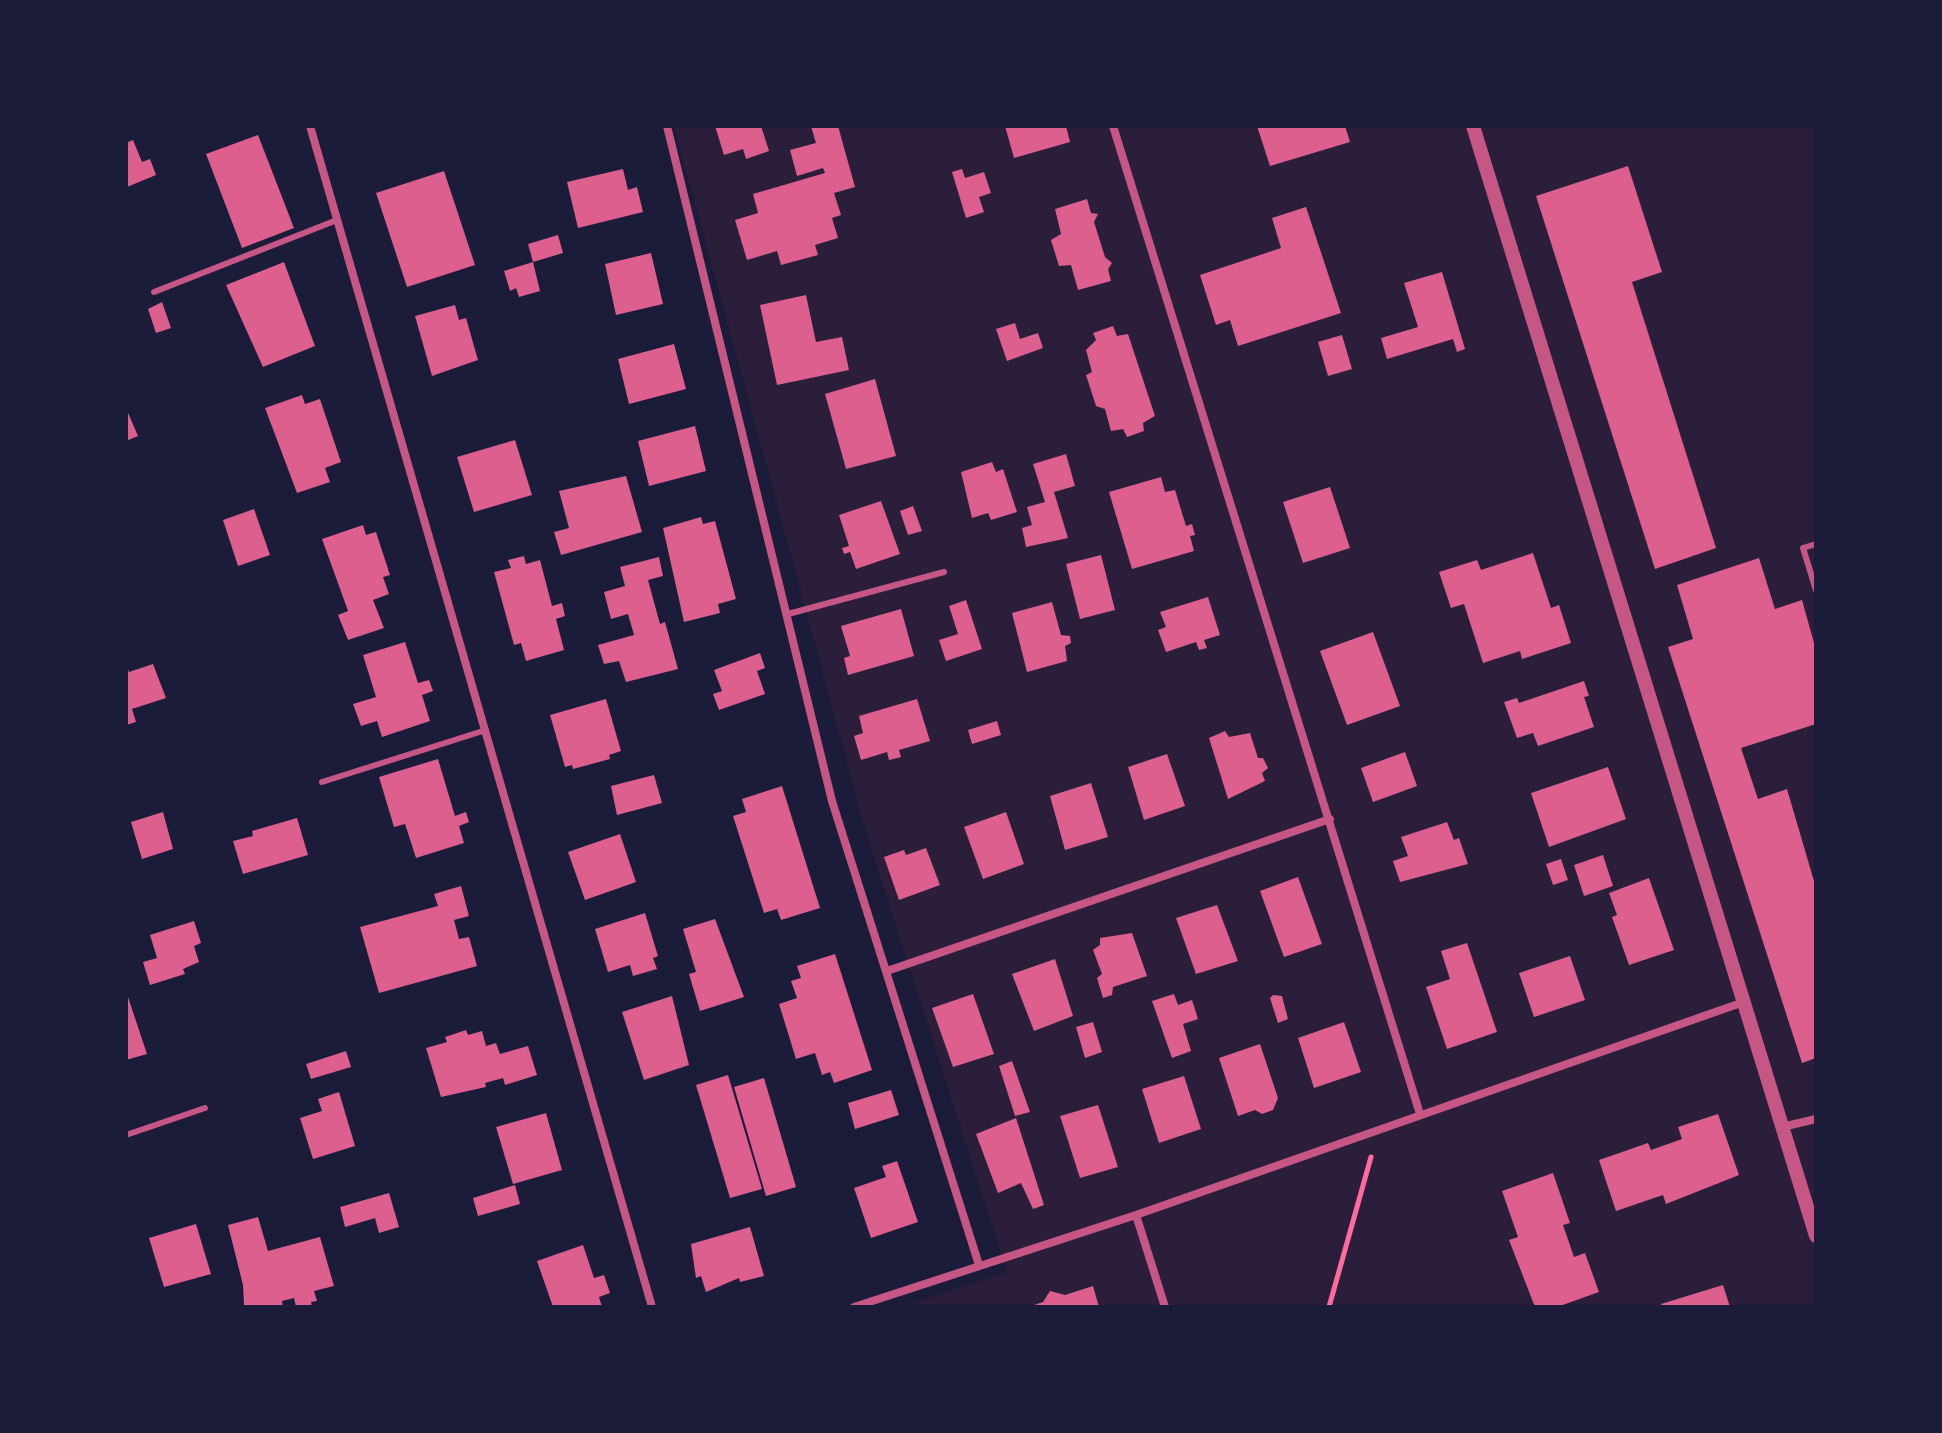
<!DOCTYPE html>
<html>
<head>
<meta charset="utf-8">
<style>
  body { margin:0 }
  #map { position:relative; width:1942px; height:1433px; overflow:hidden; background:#1b1b3a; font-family:"Open Sans",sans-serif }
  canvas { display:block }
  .frame { position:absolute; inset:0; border:128px solid #1b1b3a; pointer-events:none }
</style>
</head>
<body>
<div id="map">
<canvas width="1942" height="1433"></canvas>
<div class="frame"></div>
</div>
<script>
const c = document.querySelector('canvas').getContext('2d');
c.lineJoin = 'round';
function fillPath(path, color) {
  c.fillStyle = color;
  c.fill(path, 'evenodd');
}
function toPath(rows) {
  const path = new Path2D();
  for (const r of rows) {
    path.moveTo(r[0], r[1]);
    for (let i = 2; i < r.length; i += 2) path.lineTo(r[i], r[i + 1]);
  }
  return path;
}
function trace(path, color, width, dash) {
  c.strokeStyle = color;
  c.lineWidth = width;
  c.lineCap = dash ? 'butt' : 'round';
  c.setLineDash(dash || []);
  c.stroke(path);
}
const green = toPath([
  [674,126,1816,126,1816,1307,901,1307,1007,1272,868,839]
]);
const building = toPath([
  [715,126,761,126,769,151,746,159,743,149,724,155],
  [811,126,838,126,855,187,834,193,841,215,832,218,838,238,815,245,818,255,781,265,777,251,747,260,735,220,758,213,753,194,825,173,823,168,797,176,790,150,816,143],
  [1005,126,1066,126,1070,142,1014,158],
  [1257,126,1345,126,1350,142,1270,166],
  [258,135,294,228,242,248,206,154],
  [133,140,142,162,150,159,156,175,127,187,126,143],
  [1628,166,1662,272,1632,282,1716,548,1655,569,1536,196],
  [623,169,628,190,637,187,643,212,578,228,567,182],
  [962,169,965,178,984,172,991,193,979,197,984,212,966,218,952,172],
  [444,171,475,265,407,287,376,193],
  [1087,199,1091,213,1098,214,1094,222,1105,257,1112,263,1108,269,1111,281,1078,290,1071,265,1059,266,1051,240,1061,234,1055,209],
  [1306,207,1341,313,1238,346,1230,320,1216,325,1200,275,1281,248,1272,218],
  [558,235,563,253,533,262,528,244],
  [651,253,663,304,616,315,605,264],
  [284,262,315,346,263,367,226,285],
  [533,262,540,291,519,297,516,288,510,291,504,271],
  [1442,272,1465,349,1457,352,1453,339,1387,359,1381,338,1418,327,1404,283],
  [806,295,816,342,842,337,849,370,777,385,760,305],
  [162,302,171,328,156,333,148,309],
  [455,305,459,320,466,318,478,360,432,376,415,316],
  [1015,323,1020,339,1038,333,1043,348,1007,361,996,329],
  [1113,326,1117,336,1128,334,1155,416,1143,423,1144,431,1127,437,1123,429,1111,431,1105,409,1096,406,1086,375,1092,372,1086,350,1096,340,1093,333],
  [1342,335,1352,369,1328,376,1318,342],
  [674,344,686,389,629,404,618,359],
  [875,379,896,456,846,469,825,394],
  [302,395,305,404,320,399,341,462,325,468,330,482,297,493,265,408],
  [126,408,138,436,126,441],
  [695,426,706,471,649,486,638,441],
  [515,440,532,495,474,512,457,457],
  [1066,454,1075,486,1054,492,1068,538,1026,547,1022,528,1032,525,1027,507,1045,502,1033,464],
  [992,462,996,472,1003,469,1017,512,991,520,988,513,972,518,961,472],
  [626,476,642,532,561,555,554,532,569,528,559,491],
  [1161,477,1165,492,1175,490,1186,526,1192,524,1195,535,1190,536,1194,551,1132,569,1109,492],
  [1330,487,1350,548,1303,563,1283,502],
  [881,501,900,554,856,569,850,552,844,554,842,548,849,546,839,515],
  [913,506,922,531,908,535,900,511],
  [254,509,270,555,238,566,223,520],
  [701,517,703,524,715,521,736,599,718,604,720,613,684,622,663,528],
  [363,525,366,535,376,532,390,575,383,577,389,594,373,600,384,628,348,640,338,615,348,611,322,539],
  [1533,553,1551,608,1559,605,1571,643,1522,659,1520,651,1483,663,1464,604,1451,608,1439,572,1477,560,1481,570],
  [1101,555,1115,610,1080,619,1066,564],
  [524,556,526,564,540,560,552,606,562,603,565,616,556,619,564,650,526,661,521,643,514,645,494,572,511,568,508,560],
  [659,557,663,576,648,580,660,624,665,622,678,669,626,682,619,661,604,664,598,645,634,635,628,614,611,619,604,592,625,586,620,567],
  [1759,558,1775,609,1802,600,1816,650,1816,724,1741,748,1758,799,1787,789,1816,888,1816,1058,1802,1063,1668,647,1693,639,1677,585],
  [1208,597,1220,635,1204,640,1207,648,1199,650,1196,642,1166,652,1158,630,1166,627,1160,612],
  [966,600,982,649,946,661,939,640,958,634,949,606],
  [1052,602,1061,635,1070,636,1071,643,1065,646,1067,661,1027,672,1012,613],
  [901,609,914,656,848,675,844,658,850,656,841,626],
  [1373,632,1400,706,1347,725,1320,651],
  [405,642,418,683,429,680,433,691,422,695,430,721,382,737,377,721,361,726,353,704,376,697,363,655],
  [760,653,765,668,757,671,765,694,719,710,713,694,722,691,714,670],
  [126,664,129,672,153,664,166,698,132,709,136,722,126,725],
  [1584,681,1589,696,1584,697,1594,727,1538,746,1533,733,1517,738,1504,702,1517,698,1519,703],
  [606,699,621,751,609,755,610,759,573,769,572,765,565,767,550,715],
  [917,699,930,741,899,750,901,757,889,760,887,752,861,760,854,736,863,733,859,716],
  [997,721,1001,735,972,744,968,730],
  [1225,731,1229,737,1250,733,1258,758,1263,758,1268,768,1262,773,1265,781,1228,799,1209,738],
  [1405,752,1417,786,1373,802,1361,768],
  [1167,754,1185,806,1144,820,1128,767],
  [438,759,455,816,466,812,469,822,459,826,464,843,416,858,405,824,394,827,379,777],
  [1608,767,1626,819,1549,847,1531,793],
  [654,775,662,803,617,815,611,786],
  [1091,783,1108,837,1065,850,1050,796],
  [782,786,820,908,781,920,777,909,764,913,733,816,746,812,742,799],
  [163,812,173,849,142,859,131,822],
  [1006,812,1024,864,983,879,964,827],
  [297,818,308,855,243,874,233,841,253,836,252,831],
  [1447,822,1454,840,1459,838,1468,864,1400,882,1393,861,1408,856,1401,837],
  [620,834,636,882,585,900,568,852],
  [926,848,940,885,899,900,884,857,904,850,906,855],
  [1603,855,1613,886,1584,896,1574,865],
  [1561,859,1568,880,1553,885,1546,864],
  [1298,877,1322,944,1284,957,1260,891],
  [1649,878,1674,950,1629,965,1612,917,1617,915,1609,893],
  [461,886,469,916,454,920,459,939,469,937,477,966,379,993,360,927,438,906,434,894],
  [1217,905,1238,961,1196,974,1176,918],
  [645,913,658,956,653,958,657,969,633,976,630,965,608,972,595,929],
  [715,919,744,997,700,1011,689,974,696,972,683,929],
  [194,921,201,943,194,946,199,962,183,969,185,974,150,985,143,962,157,958,150,935],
  [1132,933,1147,976,1113,987,1112,995,1103,998,1097,978,1102,974,1093,950,1100,945,1100,938],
  [1467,943,1497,1032,1447,1049,1426,987,1450,979,1441,951],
  [835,954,872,1070,834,1083,830,1072,822,1075,815,1053,796,1059,779,1004,797,998,791,981,801,978,797,966],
  [1570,956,1585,1000,1534,1017,1519,973],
  [1055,959,1073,1016,1034,1031,1012,974],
  [126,991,147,1054,126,1060],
  [973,994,994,1054,953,1067,932,1008],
  [1174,994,1178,1005,1192,1000,1198,1019,1183,1024,1191,1051,1172,1058,1152,1001],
  [1273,995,1282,996,1288,1019,1278,1023,1270,998],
  [672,996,689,1065,644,1080,622,1012],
  [1093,1022,1102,1052,1085,1058,1076,1027],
  [1344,1022,1361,1072,1314,1088,1298,1038],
  [466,1030,468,1035,482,1031,486,1046,496,1043,500,1054,528,1046,537,1075,505,1085,503,1078,485,1083,486,1087,441,1097,426,1048,447,1042,445,1037],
  [1260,1044,1278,1098,1273,1110,1262,1114,1255,1110,1238,1116,1219,1058],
  [346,1051,351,1067,311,1079,306,1064],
  [1012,1061,1030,1112,1015,1116,999,1066],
  [728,1075,762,1189,730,1198,696,1085],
  [1184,1076,1201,1129,1159,1143,1142,1089],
  [764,1078,796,1187,766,1196,734,1087],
  [891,1090,899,1115,855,1129,848,1103],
  [339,1092,355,1146,313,1159,300,1118,322,1111,318,1099],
  [1098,1105,1118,1167,1080,1178,1060,1116],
  [546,1113,562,1170,513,1184,496,1127],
  [1718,1114,1739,1175,1666,1204,1663,1195,1616,1211,1599,1160,1648,1143,1651,1150,1682,1139,1678,1127],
  [1016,1118,1044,1205,1033,1209,1021,1183,998,1193,976,1134],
  [897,1161,918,1222,871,1238,854,1188,886,1177,882,1166],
  [1553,1173,1570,1223,1563,1225,1574,1257,1585,1253,1599,1292,1557,1307,1535,1307,1509,1240,1518,1237,1502,1191],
  [515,1185,520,1204,478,1216,473,1198],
  [389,1193,399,1227,379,1233,375,1218,345,1227,340,1207],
  [258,1217,268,1251,320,1237,334,1286,314,1291,317,1301,311,1302,312,1307,296,1307,294,1298,282,1301,283,1307,244,1305,243,1285,228,1225],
  [196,1224,211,1274,164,1287,149,1238],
  [750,1227,764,1276,740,1282,739,1278,706,1292,701,1276,696,1278,691,1244],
  [583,1245,594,1278,604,1275,610,1293,599,1297,602,1307,553,1307,537,1261],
  [1723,1285,1730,1307,1662,1307,1661,1304],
  [1093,1286,1099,1307,1028,1307,1043,1302,1050,1291,1065,1295]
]);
const path = toPath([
  [1329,1307,1371,1157]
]);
const service = toPath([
  [154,292,337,220],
  [1816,544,1803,548,1816,590],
  [788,614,944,572],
  [322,782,486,730],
  [126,1135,205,1108]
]);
const minor = toPath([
  [310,126,652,1307],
  [667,126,832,801,979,1265],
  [1113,126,1420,1114],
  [887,971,1330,819],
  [1782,1127,1816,1119],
  [1136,1215,1165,1307],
  [854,1307,1136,1215,1741,1003]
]);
const tertiary = toPath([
  [1473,126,1816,1236]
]);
fillPath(green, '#2a1e3b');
fillPath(building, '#dd5f8e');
trace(path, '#ff6b9d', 5);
trace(service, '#c65784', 6);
trace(minor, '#c65784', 8);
trace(tertiary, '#c65784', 14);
</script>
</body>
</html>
